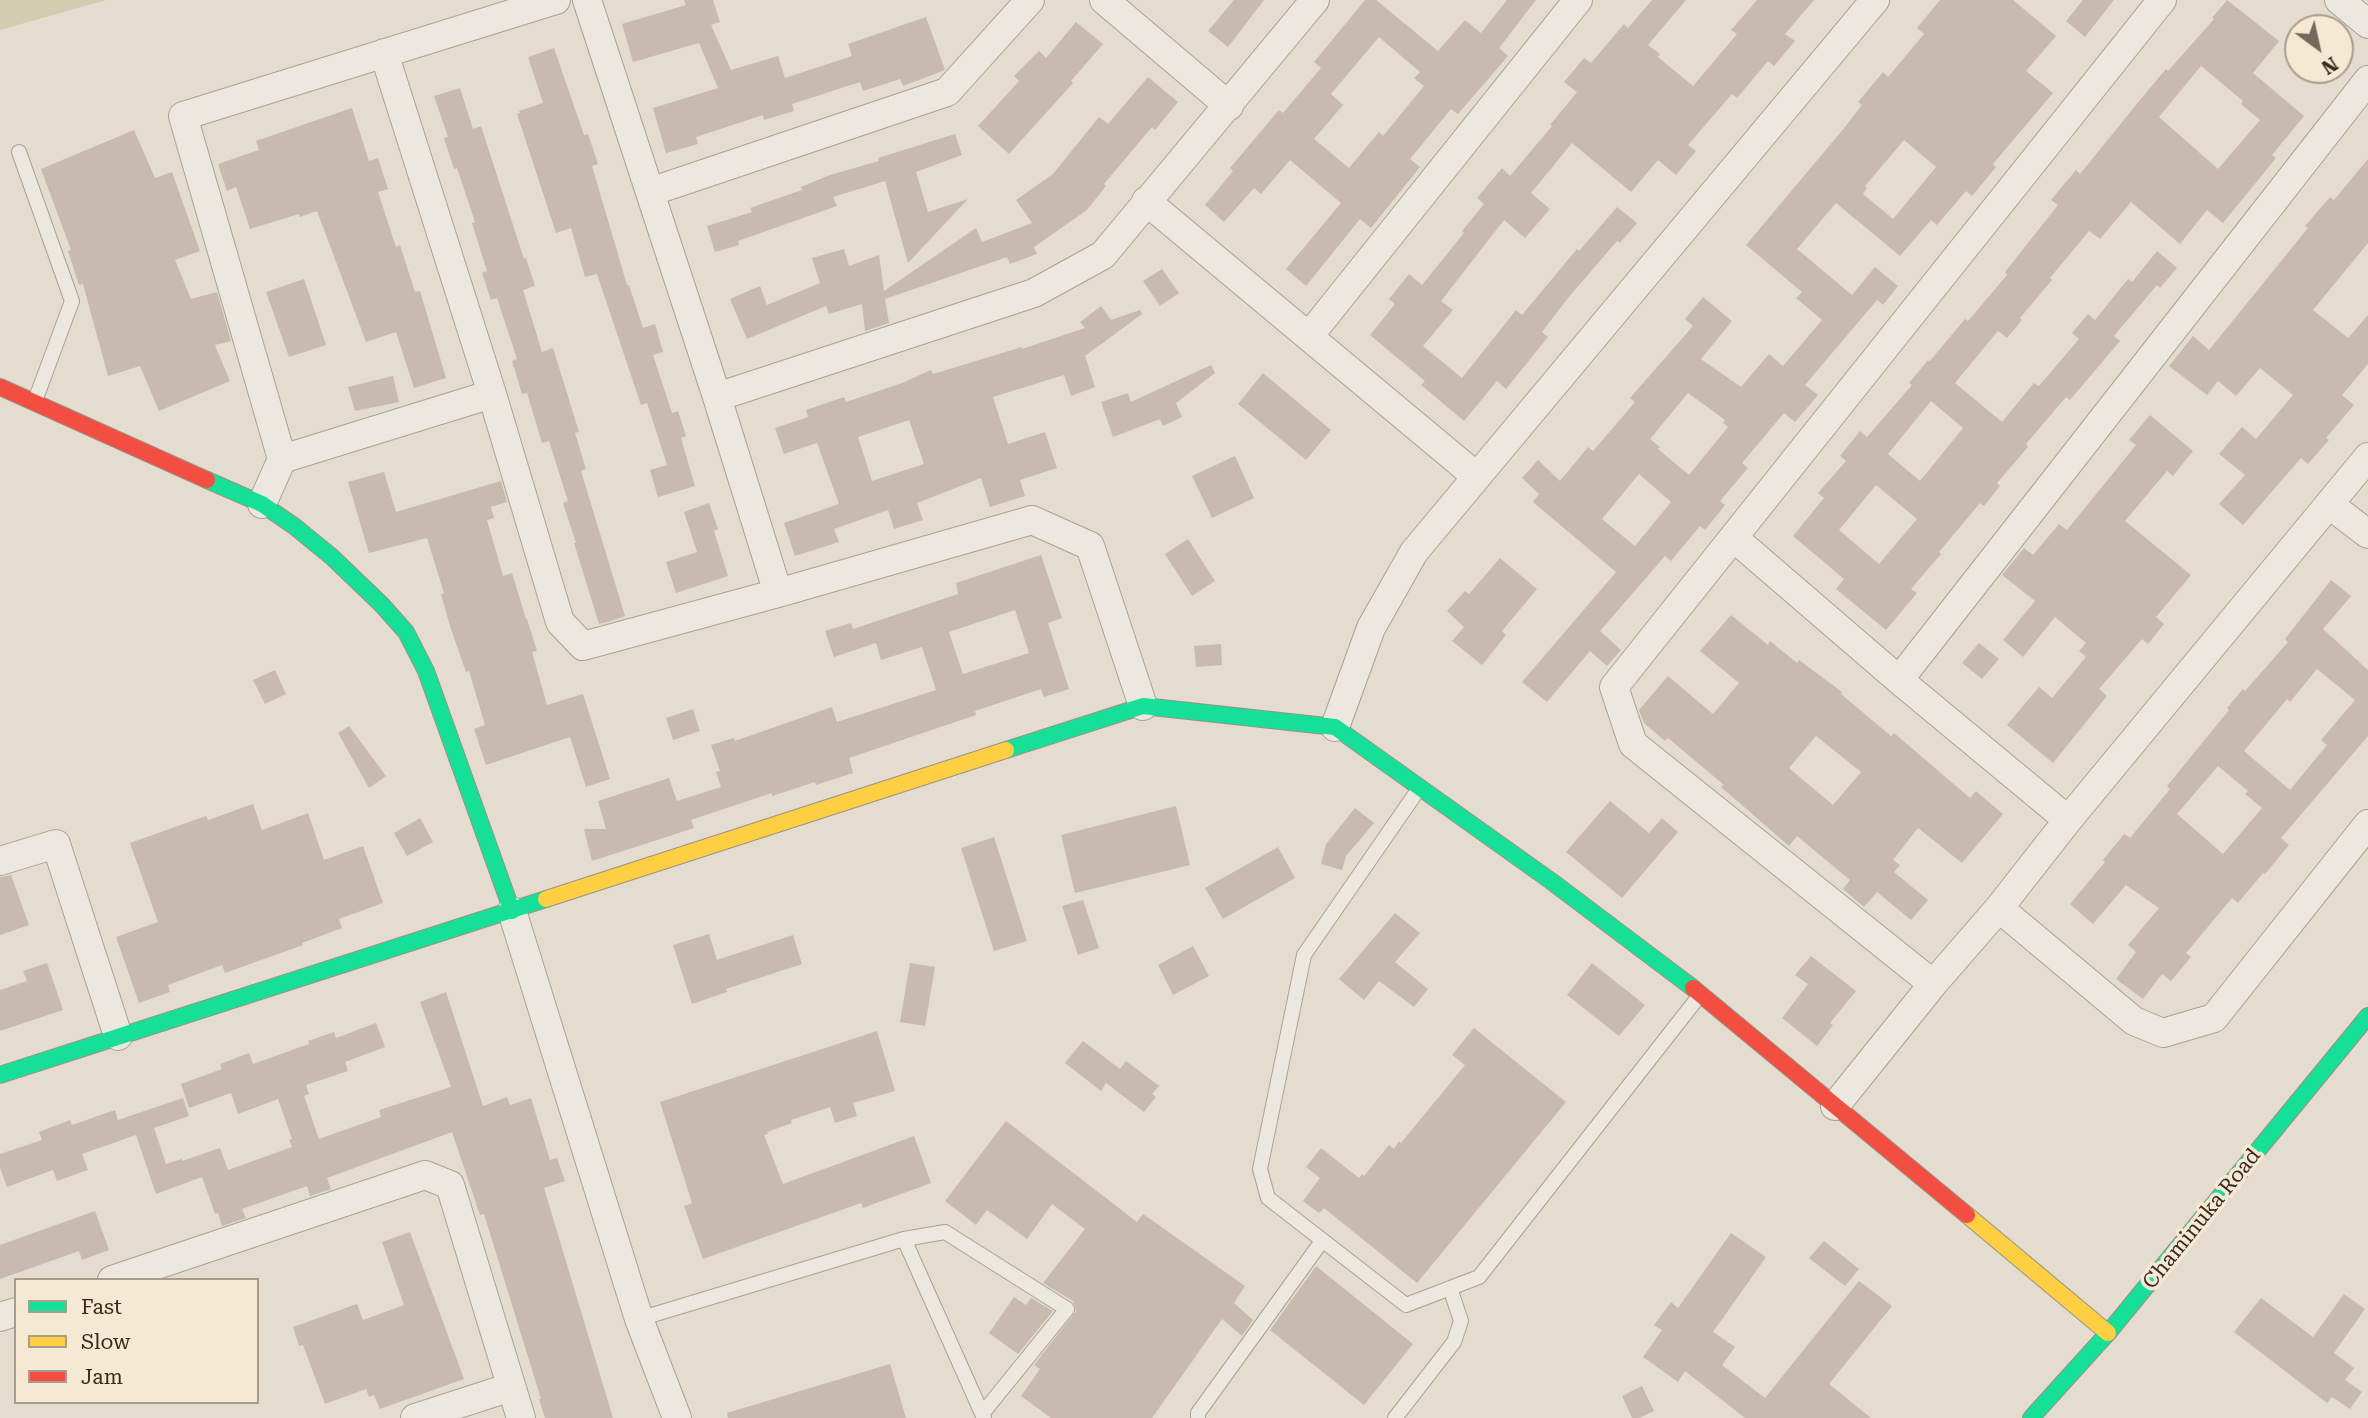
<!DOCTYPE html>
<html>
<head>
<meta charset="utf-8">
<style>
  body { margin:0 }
  #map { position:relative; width:2368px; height:1418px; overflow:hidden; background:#e4dcce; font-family:"Roboto Serif",serif }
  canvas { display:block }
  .legend { position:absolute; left:14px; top:1278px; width:245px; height:126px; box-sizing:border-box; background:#f5e9d4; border:2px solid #aa9c8b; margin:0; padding:9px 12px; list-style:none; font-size:21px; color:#39291e }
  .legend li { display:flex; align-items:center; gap:14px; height:35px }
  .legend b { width:35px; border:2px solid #aa9c8b }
  .north { position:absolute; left:2284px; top:14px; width:70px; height:70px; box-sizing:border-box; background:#f5e9d4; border:2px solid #aa9c8b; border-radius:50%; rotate:147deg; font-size:19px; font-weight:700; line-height:28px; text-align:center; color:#39291e }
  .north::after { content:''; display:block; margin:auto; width:24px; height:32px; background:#75685c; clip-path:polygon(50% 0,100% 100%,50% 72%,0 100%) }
</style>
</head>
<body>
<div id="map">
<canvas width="2368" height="1418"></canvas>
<ul class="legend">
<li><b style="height:9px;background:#16e098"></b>Fast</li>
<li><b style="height:9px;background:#ffcf43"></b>Slow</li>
<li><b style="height:9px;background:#f24e42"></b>Jam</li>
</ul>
<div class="north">N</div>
</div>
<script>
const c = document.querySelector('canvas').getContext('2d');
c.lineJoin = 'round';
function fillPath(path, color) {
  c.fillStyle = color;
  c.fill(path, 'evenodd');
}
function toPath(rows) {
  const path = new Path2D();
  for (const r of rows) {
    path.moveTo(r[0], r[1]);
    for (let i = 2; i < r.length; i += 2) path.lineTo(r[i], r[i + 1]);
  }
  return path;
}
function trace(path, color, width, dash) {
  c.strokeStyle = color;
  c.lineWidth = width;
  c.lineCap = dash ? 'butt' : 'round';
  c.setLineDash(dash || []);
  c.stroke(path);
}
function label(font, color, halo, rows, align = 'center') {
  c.font = font + ' "Roboto Serif",serif';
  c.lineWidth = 7;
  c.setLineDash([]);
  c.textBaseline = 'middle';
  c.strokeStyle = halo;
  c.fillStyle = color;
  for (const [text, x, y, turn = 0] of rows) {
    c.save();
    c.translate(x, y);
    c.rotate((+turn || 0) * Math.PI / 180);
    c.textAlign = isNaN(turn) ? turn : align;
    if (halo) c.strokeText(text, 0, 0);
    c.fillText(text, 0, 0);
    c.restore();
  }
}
const cemetery = toPath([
  [0,0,106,0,0,30]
]);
const building = toPath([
  [684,0,713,0,720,22,711,25,731,70,778,56,785,78,852,56,848,44,926,17,945,70,903,86,900,79,863,91,860,82,792,104,794,111,764,120,763,115,696,137,698,144,666,153,653,108,718,88,699,43,633,62,622,24,686,5],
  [1234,0,1264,0,1228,47,1208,31],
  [1365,0,1376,0,1438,51,1465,20,1481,33,1507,0,1536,0,1499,48,1508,56,1458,114,1451,109,1410,159,1420,167,1391,203,1371,228,1360,219,1306,286,1286,269,1341,203,1290,160,1261,194,1254,188,1224,222,1205,205,1233,171,1230,168,1279,110,1283,113,1321,68,1314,62],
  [1379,37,1420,72,1414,78,1424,86,1383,136,1379,132,1349,168,1314,139,1343,105,1331,94],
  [1652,0,1686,0,1648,45,1660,54,1658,57,1693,86,1737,34,1731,30,1757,0,1814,0,1785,34,1795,41,1774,66,1768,61,1737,98,1732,94,1688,145,1696,151,1676,175,1658,160,1631,192,1572,143,1531,193,1550,209,1525,238,1504,220,1441,301,1453,310,1423,346,1462,378,1516,310,1522,315,1577,249,1579,251,1617,207,1637,223,1620,243,1617,241,1568,298,1542,332,1548,337,1506,389,1497,381,1464,421,1421,385,1425,381,1370,335,1395,304,1389,299,1409,274,1422,285,1464,233,1462,231,1484,204,1477,198,1502,168,1510,176,1552,126,1550,125,1577,92,1564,82,1584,58,1591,63,1624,24,1628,28],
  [1940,0,2013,0,2056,36,2026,71,2053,93,1993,164,1996,167,1972,196,1966,191,1937,225,1931,220,1900,256,1836,203,1797,249,1852,295,1875,267,1898,286,1883,305,1877,300,1805,385,1818,395,1795,422,1784,413,1742,463,1748,468,1720,501,1725,505,1705,530,1700,526,1671,561,1665,556,1600,631,1621,650,1607,666,1590,651,1547,702,1522,682,1616,572,1533,502,1539,494,1522,478,1538,460,1560,481,1588,447,1593,451,1635,402,1630,398,1693,326,1685,319,1703,297,1732,321,1701,359,1741,387,1769,354,1783,366,1822,320,1796,298,1802,292,1746,245,1845,127,1862,105,1858,102,1883,72,1888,77,1924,34,1917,28],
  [1904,140,1936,167,1893,219,1863,194,1867,188,1865,186],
  [1688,393,1725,420,1723,423,1728,427,1689,475,1658,449,1660,447,1650,439],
  [1639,474,1671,502,1635,546,1602,519],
  [2083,0,2114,0,2085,37,2066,21],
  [2227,0,2279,41,2253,73,2304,116,2272,155,2276,158,2223,223,2207,210,2180,244,2131,202,2100,239,2089,231,2050,278,2052,280,2020,318,2022,320,2007,338,1998,331,1955,383,2002,422,2034,383,2039,386,2079,339,2072,333,2088,314,2095,320,2128,279,2132,282,2157,251,2177,268,2160,288,2157,285,2114,336,2120,341,2070,400,2066,397,2026,444,2028,447,1997,483,2000,486,1984,506,1980,503,1939,552,1941,554,1911,589,1917,593,1886,630,1836,589,1844,579,1793,536,1824,498,1818,493,1846,461,1840,456,1860,431,1867,437,1912,385,1909,383,1928,360,1929,362,1965,319,1968,321,2007,275,2005,272,2058,205,2051,200,2076,170,2080,174,2149,89,2166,69,2168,71,2214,19,2212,18],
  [2201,66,2243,101,2241,104,2260,120,2218,169,2159,117],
  [1931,401,1963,428,1920,481,1888,454],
  [1876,485,1917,519,1879,564,1839,530],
  [1076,22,1103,44,1071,81,1073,83,1009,154,978,126,1019,81,1014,76,1039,51,1046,58],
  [554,48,584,135,588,134,598,164,592,166,627,285,629,285,643,328,655,324,663,352,653,355,672,413,678,411,686,436,681,438,695,486,658,497,650,470,667,465,647,403,641,405,597,274,585,277,571,228,556,233,517,114,520,113,519,111,543,103,528,57],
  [1148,77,1178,102,1155,130,1152,127,1104,184,1106,186,1087,210,1034,247,1037,254,1010,264,1007,257,885,299,889,323,865,331,862,304,829,314,826,306,747,339,730,299,760,286,767,305,820,283,812,258,844,249,849,266,879,255,884,291,976,228,982,242,1032,223,1016,200,1053,174,1099,117,1108,124],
  [460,88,473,129,481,126,524,259,526,258,535,286,523,290,542,352,553,348,579,432,575,433,586,469,581,471,625,616,611,621,599,624,574,543,576,543,563,503,568,501,549,441,542,443,527,393,522,394,512,361,517,359,497,298,491,300,482,273,487,271,472,223,475,222,457,168,454,169,444,138,448,137,434,96],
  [352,108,369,161,378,158,388,189,378,192,396,247,400,245,415,292,420,291,446,378,414,388,396,332,366,342,317,211,300,217,299,214,250,229,236,187,227,191,218,164,259,150,256,141],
  [134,130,155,178,172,172,200,251,175,260,191,299,217,292,231,341,215,345,230,381,159,411,140,366,108,376,83,284,79,285,68,251,71,250,41,169],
  [955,134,962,155,916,172,928,212,968,199,908,263,885,181,833,197,837,206,738,241,739,245,715,252,707,226,752,212,750,208,802,190,801,187,830,175,879,161,878,158],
  [2368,159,2368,243,2313,310,2348,338,2368,315,2368,364,2342,395,2354,405,2326,438,2329,440,2308,464,2301,458,2243,525,2219,504,2245,475,2219,454,2242,427,2256,439,2293,395,2260,368,2236,396,2218,381,2207,395,2169,366,2193,336,2209,350,2308,228,2305,226,2330,197,2334,200],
  [1162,269,1179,293,1160,306,1143,281],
  [304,279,326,345,289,357,266,292],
  [1101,306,1111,320,1140,310,1142,314,1085,356,1095,387,1071,396,1064,375,993,397,1008,444,1045,432,1057,468,1020,480,1025,496,990,507,981,478,917,503,923,520,894,529,888,510,834,529,839,542,795,556,784,523,839,504,817,443,784,454,775,428,808,417,806,410,844,397,846,402,902,383,931,370,933,374,1022,347,1022,349,1085,328,1080,322],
  [909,420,924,464,872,481,858,437],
  [1211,365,1215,373,1176,403,1182,417,1163,426,1160,419,1113,437,1101,402,1128,393,1131,402],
  [1263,373,1331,430,1306,460,1238,404],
  [393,376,399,402,355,411,348,387],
  [2150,415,2193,451,2173,476,2167,471,2125,521,2191,575,2156,617,2164,624,2148,644,2142,639,2099,689,2107,696,2053,763,2007,725,2039,687,2052,698,2086,657,2079,651,2086,643,2055,617,2023,657,2003,640,2035,601,2002,575,2024,548,2033,555,2059,524,2067,530,2136,445,2129,440],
  [1235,456,1254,498,1212,518,1192,476],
  [384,472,396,512,501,481,507,502,491,507,494,518,487,520,503,576,512,573,526,619,527,619,537,651,532,652,547,705,583,694,610,779,586,787,570,737,486,765,474,729,485,725,469,671,466,672,450,626,441,594,444,593,427,538,369,553,348,482],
  [709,503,718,529,714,531,728,576,676,593,666,562,697,552,684,512],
  [1188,539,1215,581,1192,596,1165,554],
  [1041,555,1062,618,1048,623,1069,689,1044,697,1041,689,975,711,976,715,849,758,853,773,816,785,815,782,772,796,772,793,691,820,694,828,592,861,584,829,606,829,598,801,669,778,677,801,721,787,716,772,720,771,711,745,734,738,735,741,832,707,837,722,936,690,922,647,881,660,876,643,834,657,825,631,851,623,853,629,958,594,956,583],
  [1015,610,1029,653,963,674,949,632],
  [1500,558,1537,589,1502,631,1506,635,1482,665,1452,641,1464,627,1447,611,1465,591,1469,594],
  [2331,580,2351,596,2323,629,2368,670,2368,736,2281,838,2289,845,2265,874,2263,873,2238,903,2232,898,2186,953,2191,957,2171,981,2162,974,2143,999,2116,979,2136,952,2128,945,2159,908,2126,885,2093,924,2070,904,2105,862,2103,860,2124,834,2130,838,2170,789,2167,786,2229,710,2227,708,2243,689,2245,691,2288,642,2285,639],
  [2317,669,2355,700,2321,740,2327,745,2290,790,2244,751,2287,699,2290,702],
  [2218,766,2248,791,2245,794,2262,808,2223,854,2177,814],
  [1731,615,1768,645,1770,641,1797,663,1799,660,1842,692,1841,694,1891,736,1894,733,1970,798,1976,791,2003,814,1962,863,1918,828,1893,860,1900,865,1894,872,1928,900,1911,920,1877,892,1864,907,1843,889,1850,880,1797,836,1789,846,1721,787,1724,785,1668,738,1665,741,1644,723,1639,710,1668,676,1713,714,1739,683,1700,651],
  [1816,736,1861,772,1833,805,1789,768],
  [1979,643,1999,659,1982,679,1962,663],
  [1221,644,1222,665,1196,667,1194,646],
  [275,670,286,694,265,704,253,680],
  [693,709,700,731,673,740,666,718],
  [349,726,386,776,369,788,338,733],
  [1610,801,1649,833,1662,818,1678,832,1622,898,1566,852],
  [253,804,262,830,308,813,324,860,363,846,383,903,339,919,342,928,302,943,303,945,225,973,222,965,168,985,170,992,139,1003,116,937,158,922,130,843,206,816,208,820],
  [1176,806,1190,865,1075,893,1061,835],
  [1355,808,1374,823,1346,856,1342,870,1321,864,1326,844],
  [420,818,433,842,407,856,394,833],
  [994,837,1027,941,994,951,961,848],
  [1278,847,1295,878,1223,919,1205,888],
  [11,875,29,925,0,935,0,877],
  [1083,900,1099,948,1078,955,1062,906],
  [1395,913,1420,933,1395,962,1428,989,1414,1007,1379,981,1364,1000,1339,979],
  [709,934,717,960,793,935,802,964,726,989,727,992,692,1004,673,945],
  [1193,946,1209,976,1173,995,1158,965],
  [1811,956,1856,991,1830,1023,1833,1025,1817,1046,1782,1018,1808,984,1795,975],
  [47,963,63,1010,0,1031,0,990,27,981,23,971],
  [910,963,935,967,925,1026,900,1022],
  [1592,963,1645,1005,1619,1036,1567,995],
  [446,992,483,1106,507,1097,510,1105,531,1098,550,1160,557,1158,565,1181,544,1188,613,1418,545,1418,539,1399,541,1399,484,1214,480,1215,452,1132,327,1178,331,1189,310,1196,307,1186,242,1209,246,1218,222,1226,218,1213,215,1214,202,1177,156,1194,136,1135,82,1154,88,1170,57,1181,53,1170,7,1187,0,1168,0,1154,42,1140,39,1132,70,1120,72,1125,115,1110,118,1120,183,1098,189,1116,154,1128,166,1164,182,1159,182,1161,220,1148,228,1170,292,1147,289,1140,292,1139,278,1099,238,1114,231,1093,189,1108,181,1084,222,1069,220,1064,249,1053,253,1064,309,1044,308,1041,334,1032,336,1038,376,1023,385,1047,345,1062,348,1071,306,1085,309,1094,304,1096,319,1139,381,1117,379,1110,451,1087,420,1002],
  [1474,1028,1566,1102,1417,1283,1324,1208,1319,1213,1303,1201,1320,1178,1306,1167,1321,1148,1359,1178,1362,1174,1364,1176,1389,1145,1394,1149,1399,1141,1401,1143,1465,1065,1452,1055],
  [877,1031,895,1091,853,1103,857,1116,835,1123,830,1107,791,1120,792,1123,767,1132,768,1134,764,1135,783,1184,914,1136,931,1183,863,1208,861,1203,703,1259,684,1206,692,1203,660,1102],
  [1083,1041,1120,1069,1126,1061,1159,1086,1152,1094,1156,1097,1144,1112,1106,1083,1101,1091,1065,1063],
  [1006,1121,1137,1222,1143,1214,1245,1286,1234,1303,1253,1320,1242,1336,1222,1319,1152,1418,1051,1418,1021,1396,1040,1369,1034,1365,1076,1311,1073,1301,1043,1283,1085,1229,1052,1204,1027,1239,987,1210,976,1225,945,1201],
  [95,1211,109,1250,82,1260,79,1251,0,1279,0,1245],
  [410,1232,464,1379,380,1409,374,1395,369,1397,366,1389,325,1404,303,1345,299,1346,293,1327,357,1304,363,1320,404,1305,382,1242],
  [1731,1233,1766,1257,1713,1332,1735,1347,1722,1365,1765,1398,1859,1281,1892,1306,1829,1384,1871,1418,1745,1418,1685,1371,1678,1382,1643,1357,1662,1330,1654,1325,1671,1302,1678,1308],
  [1824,1241,1859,1269,1845,1286,1809,1258],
  [1316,1266,1413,1344,1364,1405,1270,1330],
  [2344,1294,2365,1309,2334,1353,2354,1368,2345,1380,2362,1392,2350,1409,2332,1397,2327,1403,2234,1332,2261,1298,2313,1337],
  [1014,1297,1026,1305,1031,1298,1053,1311,1018,1354,989,1333],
  [890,1364,906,1418,728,1418,727,1413],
  [1642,1386,1654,1411,1639,1418,1632,1418,1622,1396]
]);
const lane = toPath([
  [19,152,72,301,35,401],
  [1418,790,1304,955,1260,1169,1268,1198,1406,1305,1479,1277,1700,995],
  [904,1239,945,1232,1067,1309,982,1414],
  [639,1319,904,1239,984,1418],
  [1198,1418,1198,1413,1322,1241],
  [1395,1418,1454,1342,1461,1321,1450,1288]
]);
const street = toPath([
  [587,0,717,397,778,593],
  [1104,0,1229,106],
  [2339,0,2368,24],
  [384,53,492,394,560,622,583,646,778,593,1032,520,1090,546,1143,706],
  [650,192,947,92,1030,0],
  [1146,201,1476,476],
  [1309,336,1578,0],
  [717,397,1034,293,1103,255,1315,0],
  [282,459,183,116,556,0],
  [262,504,282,459,492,394],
  [2330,505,2368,534],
  [1734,538,1899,680],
  [1335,727,1371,628,1414,552,1875,0],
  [2068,820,1899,680,2368,80],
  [0,861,56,844,118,1036],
  [1999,908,2134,1021,2163,1033,2214,1018,2368,824],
  [512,911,639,1319,677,1418],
  [1933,984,1633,744,1614,687,2162,0],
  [1835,1106,1933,984,1999,908,2068,820,2368,457],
  [112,1280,425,1175,450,1185,521,1418],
  [0,1317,16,1312],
  [415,1418,511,1387]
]);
const fast = toPath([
  [207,480,262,504,294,526,332,557,382,605,406,632,426,671,512,911],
  [1006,750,1143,706,1335,727,1551,881,1693,988],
  [0,1075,546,899],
  [2031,1418,2108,1333,2368,1016]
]);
const slow = toPath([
  [546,899,1006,750],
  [1967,1215,2108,1333]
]);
const jam = toPath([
  [0,387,207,480],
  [1693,988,1967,1215]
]);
const streetNames = [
  ["Chaminuka Road",2202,1219,-51]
];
fillPath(cemetery, '#d0cdb0');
fillPath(building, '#c8baaf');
trace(lane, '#a9a196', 16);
trace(street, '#a9a196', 30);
trace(fast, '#999186', 18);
trace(slow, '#999186', 18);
trace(jam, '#999186', 18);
trace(lane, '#ece7df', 14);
trace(street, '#ece7df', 28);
trace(fast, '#16e098', 16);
trace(slow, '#ffcf43', 16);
trace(jam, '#f24e42', 16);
label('21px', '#39291e', '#f5e9d4', streetNames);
</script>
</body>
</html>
